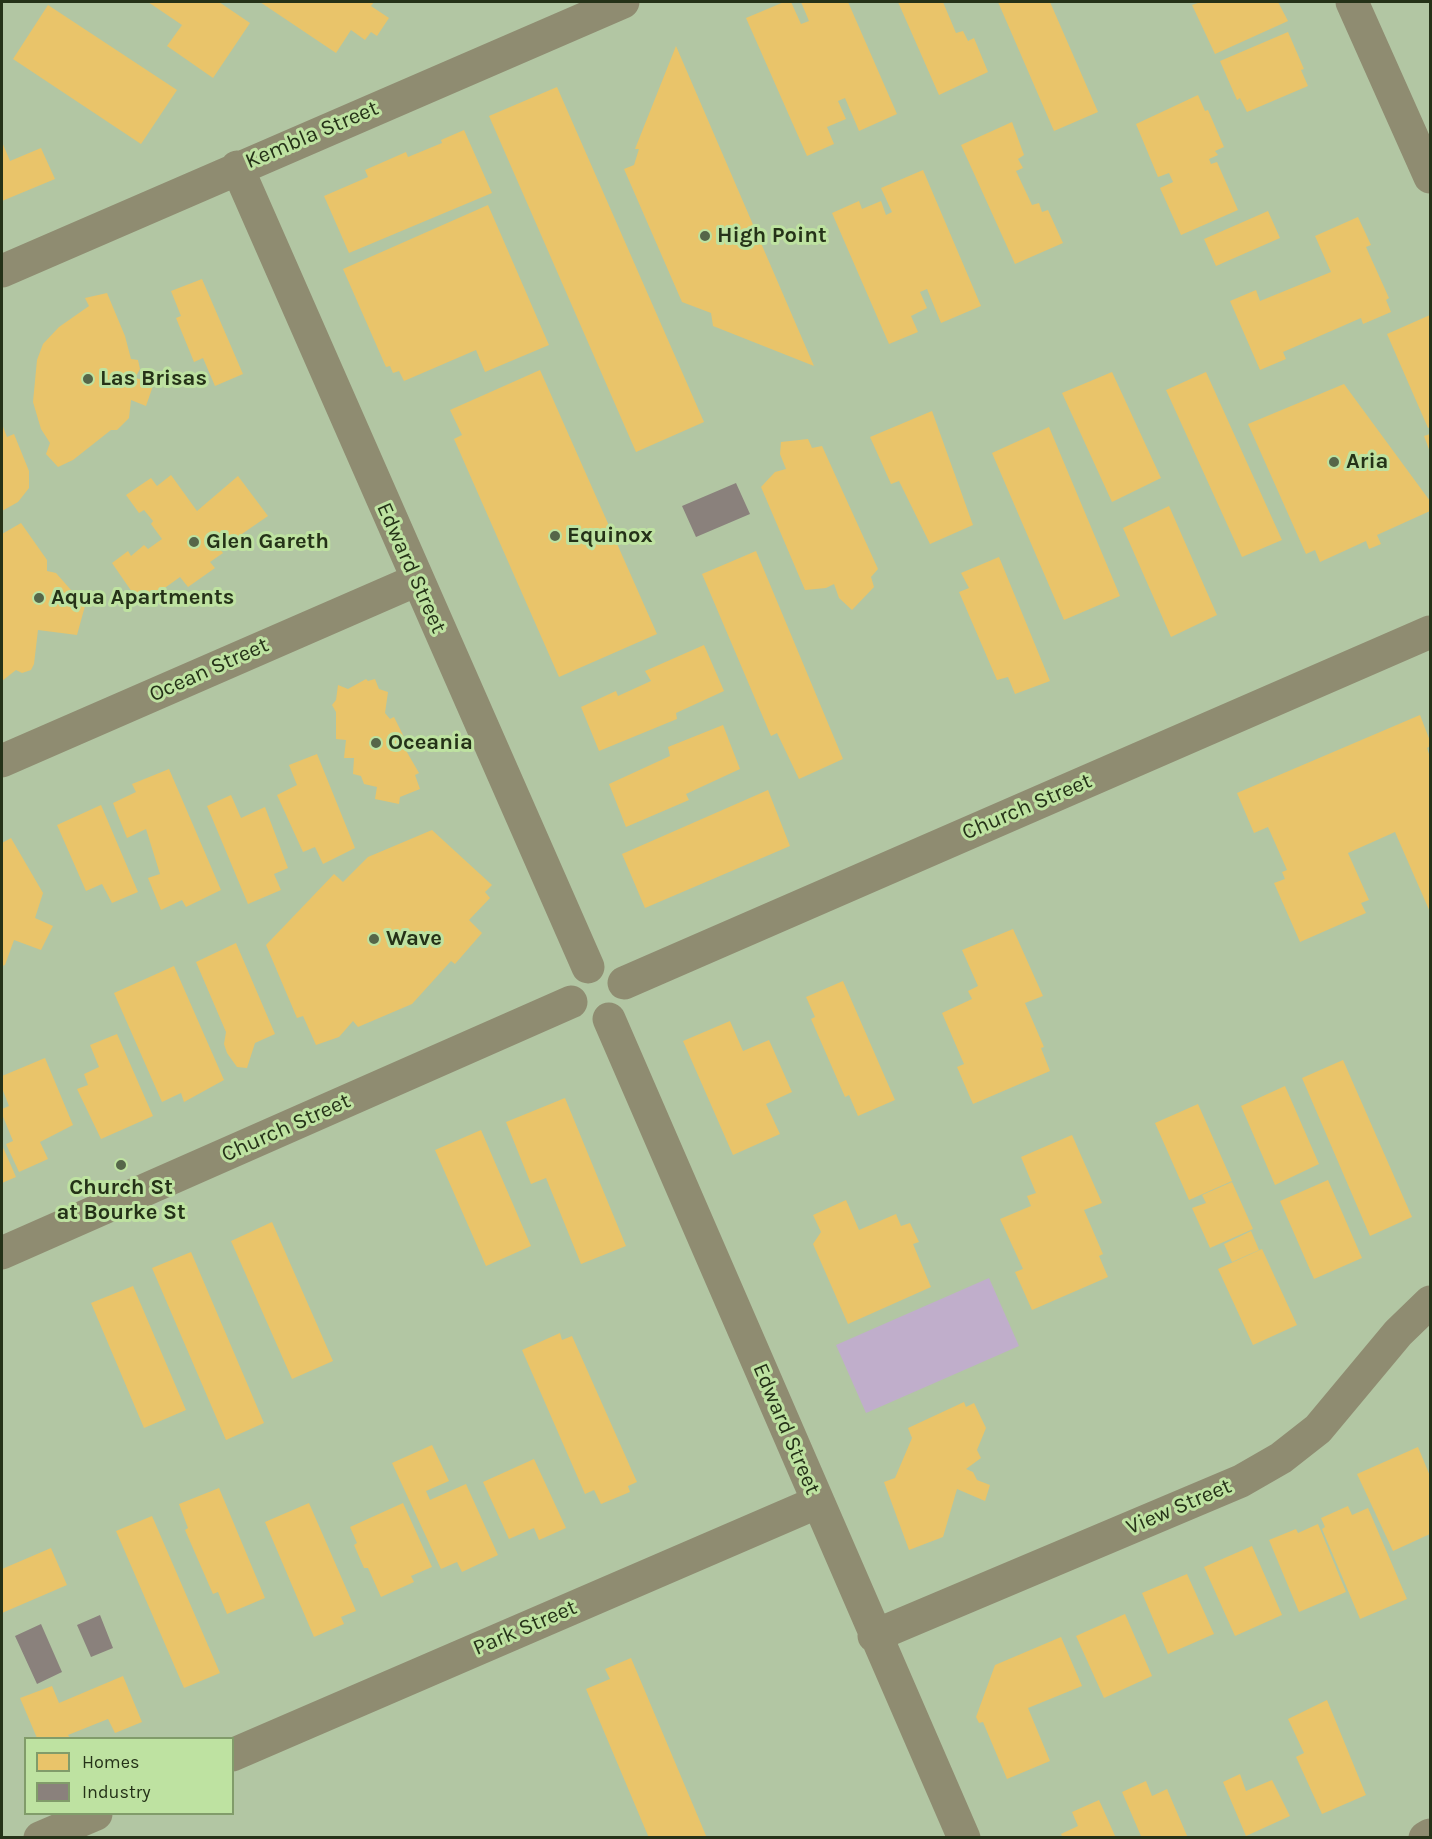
<!DOCTYPE html>
<html>
<head>
<meta charset="utf-8">
<style>
  body { margin:0 }
  #map { position:relative; width:1432px; height:1839px; overflow:hidden; background:#b2c6a3; font-family:Karla,sans-serif }
  canvas { display:block }
  .frame { position:absolute; inset:0; border:3px solid #253218; pointer-events:none }
  .legend { position:absolute; left:24px; top:1737px; width:210px; height:78px; box-sizing:border-box; background:#bee2a1; border:2px solid #819c6a; margin:0; padding:8px 10px; list-style:none; font-size:18px; color:#253218 }
  .legend li { display:flex; align-items:center; gap:12px; height:30px }
  .legend b { width:30px; border:2px solid #819c6a }
</style>
</head>
<body>
<div id="map">
<canvas width="1432" height="1839"></canvas>
<div class="frame"></div>
<ul class="legend">
<li><b style="height:16px;background:#e9c46a"></b>Homes</li>
<li><b style="height:16px;background:#8a817c"></b>Industry</li>
</ul>
</div>
<script>
const c = document.querySelector('canvas').getContext('2d');
c.lineJoin = 'round';
function fillPath(path, color) {
  c.fillStyle = color;
  c.fill(path, 'evenodd');
}
function toPath(rows) {
  const path = new Path2D();
  for (const r of rows) {
    path.moveTo(r[0], r[1]);
    for (let i = 2; i < r.length; i += 2) path.lineTo(r[i], r[i + 1]);
  }
  return path;
}
function trace(path, color, width, dash) {
  c.strokeStyle = color;
  c.lineWidth = width;
  c.lineCap = dash ? 'butt' : 'round';
  c.setLineDash(dash || []);
  c.stroke(path);
}
function label(font, color, halo, rows, align = 'center') {
  c.font = font + ' Karla,sans-serif';
  c.lineWidth = 6;
  c.setLineDash([]);
  c.textBaseline = 'middle';
  c.strokeStyle = halo;
  c.fillStyle = color;
  for (const [text, x, y, turn = 0] of rows) {
    c.save();
    c.translate(x, y);
    c.rotate((+turn || 0) * Math.PI / 180);
    c.textAlign = isNaN(turn) ? turn : align;
    if (halo) c.strokeText(text, 0, 0);
    c.fillText(text, 0, 0);
    c.restore();
  }
}
const green = toPath([
  [989,1278,1019,1346,866,1413,836,1345]
]);
const homes = toPath([
  [148,2,219,2,250,23,213,78,167,46,182,25],
  [260,2,374,2,371,6,389,18,377,36,371,32,365,40,351,30,336,53],
  [784,2,791,2,801,24,809,21,801,2,848,2,897,114,859,131,845,98,838,101,846,119,827,127,834,144,807,156,746,18],
  [898,2,943,2,956,33,963,31,968,41,974,38,988,72,939,95],
  [998,2,1050,2,1098,112,1054,131],
  [1201,2,1278,2,1288,21,1215,54,1192,5],
  [48,5,177,90,141,144,13,59],
  [1288,32,1304,69,1301,70,1308,86,1247,112,1240,98,1237,100,1220,61],
  [676,46,814,366,713,326,711,313,682,302,624,169,634,165,639,149,635,149],
  [557,87,704,422,636,452,489,116],
  [1198,95,1205,111,1208,110,1224,147,1215,151,1218,155,1209,159,1211,164,1217,162,1238,210,1181,235,1160,188,1173,182,1169,173,1158,177,1136,124],
  [1012,122,1024,155,1018,159,1023,168,1016,171,1032,205,1039,203,1042,212,1048,210,1063,243,1015,264,961,145],
  [464,130,492,193,349,253,324,196,368,177,365,170,406,152,408,157,442,143,441,140],
  [2,142,10,161,41,148,55,179,2,201],
  [923,170,981,306,941,323,927,289,920,292,927,308,911,316,918,332,889,344,832,213,859,201,862,209,881,201,886,215,892,212,881,188],
  [488,205,549,345,485,372,476,350,404,381,399,371,393,373,390,366,386,367,343,269],
  [1268,211,1280,238,1216,266,1204,239],
  [1358,217,1371,245,1366,247,1389,298,1386,300,1391,312,1363,324,1361,318,1283,352,1286,359,1260,370,1230,301,1256,290,1260,301,1331,272,1315,236],
  [202,279,243,374,215,386,203,358,194,362,176,318,181,316,171,291],
  [107,293,125,336,131,359,138,360,140,369,135,378,154,383,146,406,131,400,129,418,117,430,111,430,73,460,58,467,46,454,50,443,41,429,33,402,37,360,43,344,59,327,89,306,85,298],
  [1430,315,1430,427,1428,428,1387,334],
  [540,370,657,634,559,677,454,439,462,435,450,410],
  [1112,372,1161,478,1112,502,1062,393],
  [1206,372,1282,540,1242,557,1166,390],
  [1344,384,1430,501,1430,511,1377,535,1381,544,1369,549,1366,541,1320,562,1315,550,1306,554,1248,424],
  [932,411,973,525,930,544,899,481,891,484,870,437],
  [2,424,7,437,14,434,29,471,29,488,18,502,2,511],
  [1049,427,1120,596,1064,620,992,453],
  [1430,434,1430,452,1424,436],
  [808,439,812,448,822,446,878,569,871,577,874,587,852,610,839,598,834,584,826,588,805,590,761,487,775,472,786,469,780,454,781,442],
  [171,475,197,511,238,476,268,516,220,549,223,553,210,562,215,568,188,587,180,577,141,605,112,563,128,551,131,556,144,545,148,549,162,539,151,524,153,521,144,510,139,513,126,495,151,478,157,486],
  [1169,506,1217,615,1171,637,1123,528],
  [21,523,47,560,47,571,56,573,85,606,77,635,38,630,34,664,31,670,22,673,16,670,2,681,2,534],
  [756,551,843,759,799,779,777,733,771,736,702,574],
  [999,557,1050,681,1015,694,1008,677,997,680,959,592,969,588,961,573],
  [704,645,724,691,676,713,677,719,599,751,581,707,616,691,618,696,651,681,645,671],
  [366,679,368,681,375,679,379,689,388,692,385,713,390,719,394,717,408,745,404,747,419,773,415,775,420,789,400,797,399,804,375,799,377,787,364,784,361,776,353,774,354,758,344,758,346,740,336,739,336,712,332,705,336,700,338,685,348,689],
  [1420,715,1430,741,1430,746,1427,748,1430,757,1430,912,1395,832,1348,853,1369,900,1361,903,1366,913,1300,942,1274,883,1285,879,1282,872,1287,870,1268,827,1254,833,1237,793],
  [723,725,740,769,686,794,689,800,626,827,609,784,670,756,668,747],
  [317,754,355,848,323,864,315,847,303,852,277,795,297,785,289,765],
  [169,769,221,890,186,907,182,900,161,910,148,878,160,874,146,829,127,838,113,803,136,792,132,784],
  [768,790,790,846,645,908,622,854],
  [231,795,241,818,265,807,288,868,274,874,281,890,248,904,207,806],
  [101,805,138,892,112,903,102,884,86,891,57,825],
  [432,830,492,885,485,892,490,898,469,920,482,933,455,964,451,961,412,1004,358,1027,353,1021,339,1037,316,1045,303,1016,297,1018,266,945,334,874,343,882,368,857],
  [11,838,43,893,35,918,53,926,41,950,14,940,5,965,2,966,2,843],
  [1013,929,1043,996,1025,1003,1044,1047,1041,1048,1050,1071,973,1104,957,1067,964,1064,942,1013,972,999,968,991,978,986,962,950],
  [236,943,275,1034,255,1043,247,1068,237,1067,227,1053,224,1044,226,1032,196,962],
  [174,966,224,1080,184,1102,181,1093,162,1102,114,993],
  [843,981,895,1100,858,1116,849,1095,845,1097,811,1019,815,1017,806,997],
  [730,1021,743,1051,769,1040,792,1092,766,1104,780,1134,733,1155,683,1041],
  [117,1034,153,1116,101,1139,77,1089,88,1085,84,1074,99,1067,90,1045],
  [45,1058,73,1125,40,1142,48,1159,19,1172,6,1144,13,1141,2,1114,2,1109,9,1106,2,1088,2,1076],
  [1343,1060,1412,1217,1370,1236,1302,1078],
  [1285,1086,1319,1164,1275,1185,1241,1106],
  [565,1098,626,1246,581,1264,546,1178,531,1184,506,1122],
  [1198,1104,1232,1181,1189,1200,1155,1123],
  [481,1130,531,1246,486,1266,435,1150],
  [1072,1135,1102,1203,1084,1210,1103,1254,1099,1256,1108,1277,1032,1310,1015,1272,1023,1269,1000,1219,1031,1206,1027,1196,1036,1193,1021,1157],
  [2,1145,16,1177,2,1183],
  [1328,1180,1362,1258,1314,1279,1280,1201],
  [1232,1182,1253,1229,1210,1248,1192,1208,1206,1203,1202,1195],
  [846,1200,859,1230,896,1214,901,1226,910,1223,919,1242,913,1244,931,1287,848,1324,813,1244,821,1232,813,1215],
  [272,1222,333,1361,292,1379,231,1241],
  [1251,1231,1259,1250,1232,1262,1224,1244],
  [1262,1249,1297,1325,1253,1345,1218,1269],
  [191,1252,264,1423,226,1440,152,1268],
  [133,1286,186,1410,144,1428,91,1303],
  [560,1333,562,1340,572,1336,637,1482,628,1486,630,1492,601,1504,594,1490,585,1494,522,1350],
  [964,1402,966,1407,974,1403,986,1428,977,1450,981,1458,966,1469,973,1472,977,1480,990,1485,985,1501,957,1489,943,1537,909,1550,884,1482,895,1478,912,1438,908,1428],
  [432,1445,449,1481,426,1491,430,1500,466,1484,498,1555,462,1572,457,1562,441,1569,392,1463],
  [1418,1447,1430,1476,1430,1534,1393,1551,1357,1474],
  [534,1459,566,1528,539,1540,534,1528,509,1539,483,1482],
  [219,1488,265,1598,227,1614,218,1592,213,1594,185,1530,188,1528,179,1504],
  [309,1503,356,1611,341,1617,344,1624,314,1637,265,1522],
  [403,1503,432,1567,411,1576,414,1582,381,1597,368,1568,364,1568,354,1545,357,1543,350,1527],
  [1348,1506,1352,1515,1368,1508,1407,1599,1360,1619,1322,1529,1325,1527,1321,1518],
  [152,1516,220,1673,184,1688,116,1531],
  [1318,1524,1346,1592,1299,1612,1269,1540,1296,1529,1298,1533],
  [1252,1546,1282,1615,1235,1636,1204,1567],
  [51,1548,67,1585,2,1613,2,1569],
  [1187,1574,1214,1634,1168,1654,1142,1593],
  [1125,1614,1152,1676,1104,1698,1076,1636],
  [1061,1637,1082,1686,1028,1708,1050,1761,1007,1779,983,1722,979,1723,976,1717,995,1665],
  [631,1658,707,1838,649,1838,586,1689,610,1679,605,1669],
  [123,1676,142,1722,115,1733,108,1719,68,1735,70,1738,37,1738,20,1698,52,1686,59,1703],
  [1327,1700,1366,1795,1322,1814,1296,1757,1304,1753,1288,1719],
  [1240,1774,1246,1791,1272,1780,1290,1816,1246,1836,1223,1782],
  [1146,1781,1152,1796,1167,1789,1188,1838,1137,1838,1141,1836,1122,1792],
  [1099,1800,1116,1838,1063,1838,1061,1834,1078,1826,1072,1812]
]);
const industry = toPath([
  [736,483,750,514,696,537,682,506],
  [100,1615,113,1648,91,1657,77,1625],
  [41,1624,62,1672,37,1684,15,1636]
]);
const minor = toPath([
  [1352,2,1430,177],
  [237,167,588,967],
  [2,271,623,2],
  [2,761,417,580],
  [624,983,1430,632],
  [609,1019,964,1838],
  [2,1253,571,1002],
  [874,1636,1241,1481,1281,1458,1318,1429,1398,1333,1430,1302],
  [232,1755,818,1502],
  [40,1838,96,1814],
  [1425,1838,1430,1835]
]);
const markers = [
  [705,236,6,"#566649"],
  [88,379,6,"#566649"],
  [1334,462,6,"#566649"],
  [555,536,6,"#566649"],
  [194,542,6,"#566649"],
  [39,598,6,"#566649"],
  [376,743,6,"#566649"],
  [374,939,6,"#566649"],
  [121,1165,6,"#566649"]
];
const streetNames = [
  ["Kembla Street",312,135,-23],
  ["Edward Street",411,568,66],
  ["Ocean Street",209,670,-24],
  ["Church Street",1027,807,-23],
  ["Church Street",286,1128,-24],
  ["Edward Street",786,1429,67],
  ["View Street",1179,1507,-23],
  ["Park Street",525,1628,-23]
];
const poiNames = [
  ["High Point",717,236],
  ["Las Brisas",100,379],
  ["Aria",1346,462],
  ["Equinox",567,536],
  ["Glen Gareth",206,542],
  ["Aqua Apartments",51,598],
  ["Oceania",388,743],
  ["Wave",386,939],
  ["Church St",121,1188,"center"],
  ["at Bourke St",121,1213,"center"]
];
fillPath(green, '#c0aecb');
fillPath(homes, '#e9c46a');
fillPath(industry, '#8a817c');
trace(minor, '#8f8c71', 33);
for (const [x, y, r, color] of markers) {
  const dot = new Path2D();
  dot.arc(x, y, r, 0, 2 * Math.PI);
  c.fillStyle = color;
  c.fill(dot);
  trace(dot, '#bee2a1', 2);
}
label('22px', '#253218', '#bee2a1', streetNames);
label('bold 22px', '#253218', '#bee2a1', poiNames, 'left');
</script>
</body>
</html>
